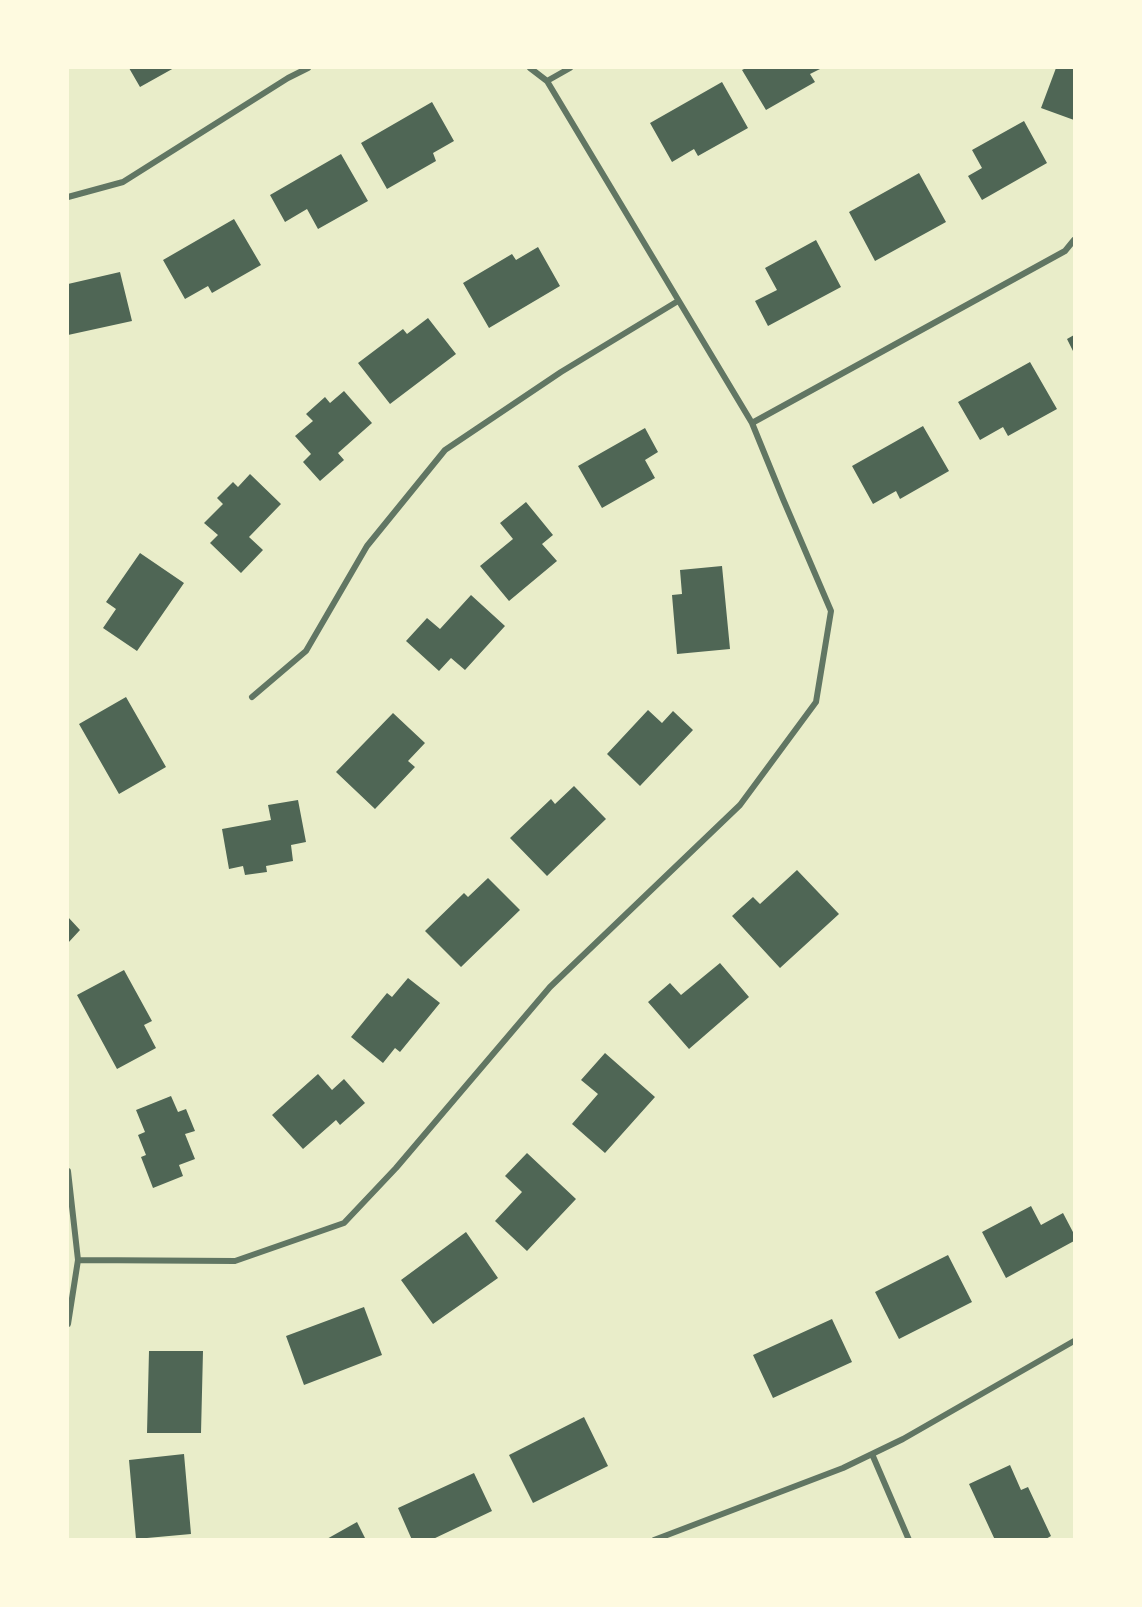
<!DOCTYPE html>
<html>
<head>
<meta charset="utf-8">
<style>
  body { margin:0 }
  #map { position:relative; width:1142px; height:1607px; overflow:hidden; background:#e9edc9; font-family:Commissioner,sans-serif }
  canvas { display:block }
  .frame { position:absolute; inset:0; border:69px solid #fefae0; pointer-events:none }
</style>
</head>
<body>
<div id="map">
<canvas width="1142" height="1607"></canvas>
<div class="frame"></div>
</div>
<script>
const c = document.querySelector('canvas').getContext('2d');
c.lineJoin = 'round';
function fillPath(path, color) {
  c.fillStyle = color;
  c.fill(path, 'evenodd');
}
function toPath(rows) {
  const path = new Path2D();
  for (const r of rows) {
    path.moveTo(r[0], r[1]);
    for (let i = 2; i < r.length; i += 2) path.lineTo(r[i], r[i + 1]);
  }
  return path;
}
function trace(path, color, width, dash) {
  c.strokeStyle = color;
  c.lineWidth = width;
  c.lineCap = dash ? 'butt' : 'round';
  c.setLineDash(dash || []);
  c.stroke(path);
}
const building = toPath([
  [129,68,174,68,140,87],
  [746,68,822,68,810,74,815,82,766,110,742,70],
  [1056,68,1074,68,1074,120,1041,108],
  [722,82,748,128,698,156,694,149,672,162,650,123],
  [432,102,454,141,433,153,436,161,387,189,361,143],
  [1024,121,1047,163,982,200,968,176,982,168,972,150],
  [341,154,368,201,318,229,307,209,285,222,270,195],
  [919,173,946,222,875,261,849,212],
  [234,219,261,265,212,293,208,286,185,299,163,260],
  [816,240,841,287,768,326,755,301,777,290,765,268],
  [538,247,560,286,489,328,463,283,512,254,516,260],
  [120,272,132,321,68,335,68,284],
  [428,318,456,354,390,404,358,363,403,329,407,334],
  [1074,335,1074,353,1067,339],
  [1030,362,1057,409,1008,436,1003,427,980,440,958,402],
  [344,391,372,423,338,453,344,460,320,481,303,462,311,454,295,436,313,421,306,414,325,397,330,403],
  [923,426,949,471,900,499,896,491,873,504,852,466],
  [645,428,658,452,645,460,655,478,602,508,578,466],
  [250,474,281,504,249,537,263,550,241,573,210,543,218,535,204,523,223,504,217,498,233,482,238,487],
  [526,502,553,535,542,544,557,561,509,601,480,566,513,539,500,523],
  [140,553,184,583,137,651,103,628,116,609,106,602],
  [722,566,730,649,677,654,672,595,682,594,680,570],
  [471,595,505,626,465,670,451,658,439,671,406,641,427,618,440,629],
  [126,697,166,767,119,794,79,724],
  [648,710,662,723,673,711,693,730,640,786,607,754],
  [393,713,425,743,408,761,415,767,375,809,336,772],
  [574,786,606,819,547,876,510,838,551,799,555,804],
  [298,800,306,842,291,845,293,861,266,866,267,872,245,875,243,866,229,869,222,829,271,820,268,805],
  [797,870,839,914,780,968,732,916,753,897,760,904],
  [488,878,520,910,461,967,425,931,464,893,468,897],
  [68,917,80,930,68,943],
  [720,963,749,997,689,1049,648,1002,670,983,681,995],
  [124,970,152,1021,144,1025,156,1048,117,1069,77,995],
  [408,978,440,1003,400,1052,395,1048,383,1063,351,1037,387,993,392,997],
  [605,1053,655,1097,605,1153,572,1124,598,1094,581,1080],
  [318,1074,332,1090,344,1079,365,1103,340,1125,336,1120,303,1149,272,1115],
  [171,1096,178,1112,186,1109,195,1131,185,1134,195,1159,179,1165,183,1176,153,1188,141,1157,146,1155,138,1135,145,1132,136,1110],
  [527,1153,576,1199,527,1251,495,1221,522,1192,505,1176],
  [1031,1206,1041,1225,1063,1213,1074,1234,1074,1241,1006,1278,982,1232],
  [466,1232,498,1278,433,1324,401,1280],
  [948,1255,972,1302,899,1339,875,1292],
  [364,1307,382,1355,304,1385,286,1336],
  [832,1319,852,1362,773,1398,753,1355],
  [149,1351,203,1351,201,1433,147,1433],
  [584,1417,608,1466,533,1503,509,1455],
  [184,1454,191,1534,136,1539,129,1460],
  [1010,1465,1021,1490,1028,1487,1051,1536,1044,1540,995,1540,969,1484],
  [474,1473,492,1511,431,1540,412,1540,398,1508],
  [357,1522,366,1540,325,1540]
]);
const minor = toPath([
  [547,81,570,68],
  [68,197,123,182,288,78,308,68],
  [752,423,1065,251,1074,240],
  [252,697,306,651,367,546,445,450,561,372,678,301],
  [68,1171,78,1260,68,1324],
  [78,1260,235,1261,344,1223,396,1168,550,987,740,805,816,702,831,611,783,499,752,423,547,81,530,68],
  [872,1454,909,1540],
  [654,1540,843,1468,903,1439,1074,1341]
]);
fillPath(building, '#4f6655');
trace(minor, '#617663', 6);
</script>
</body>
</html>
